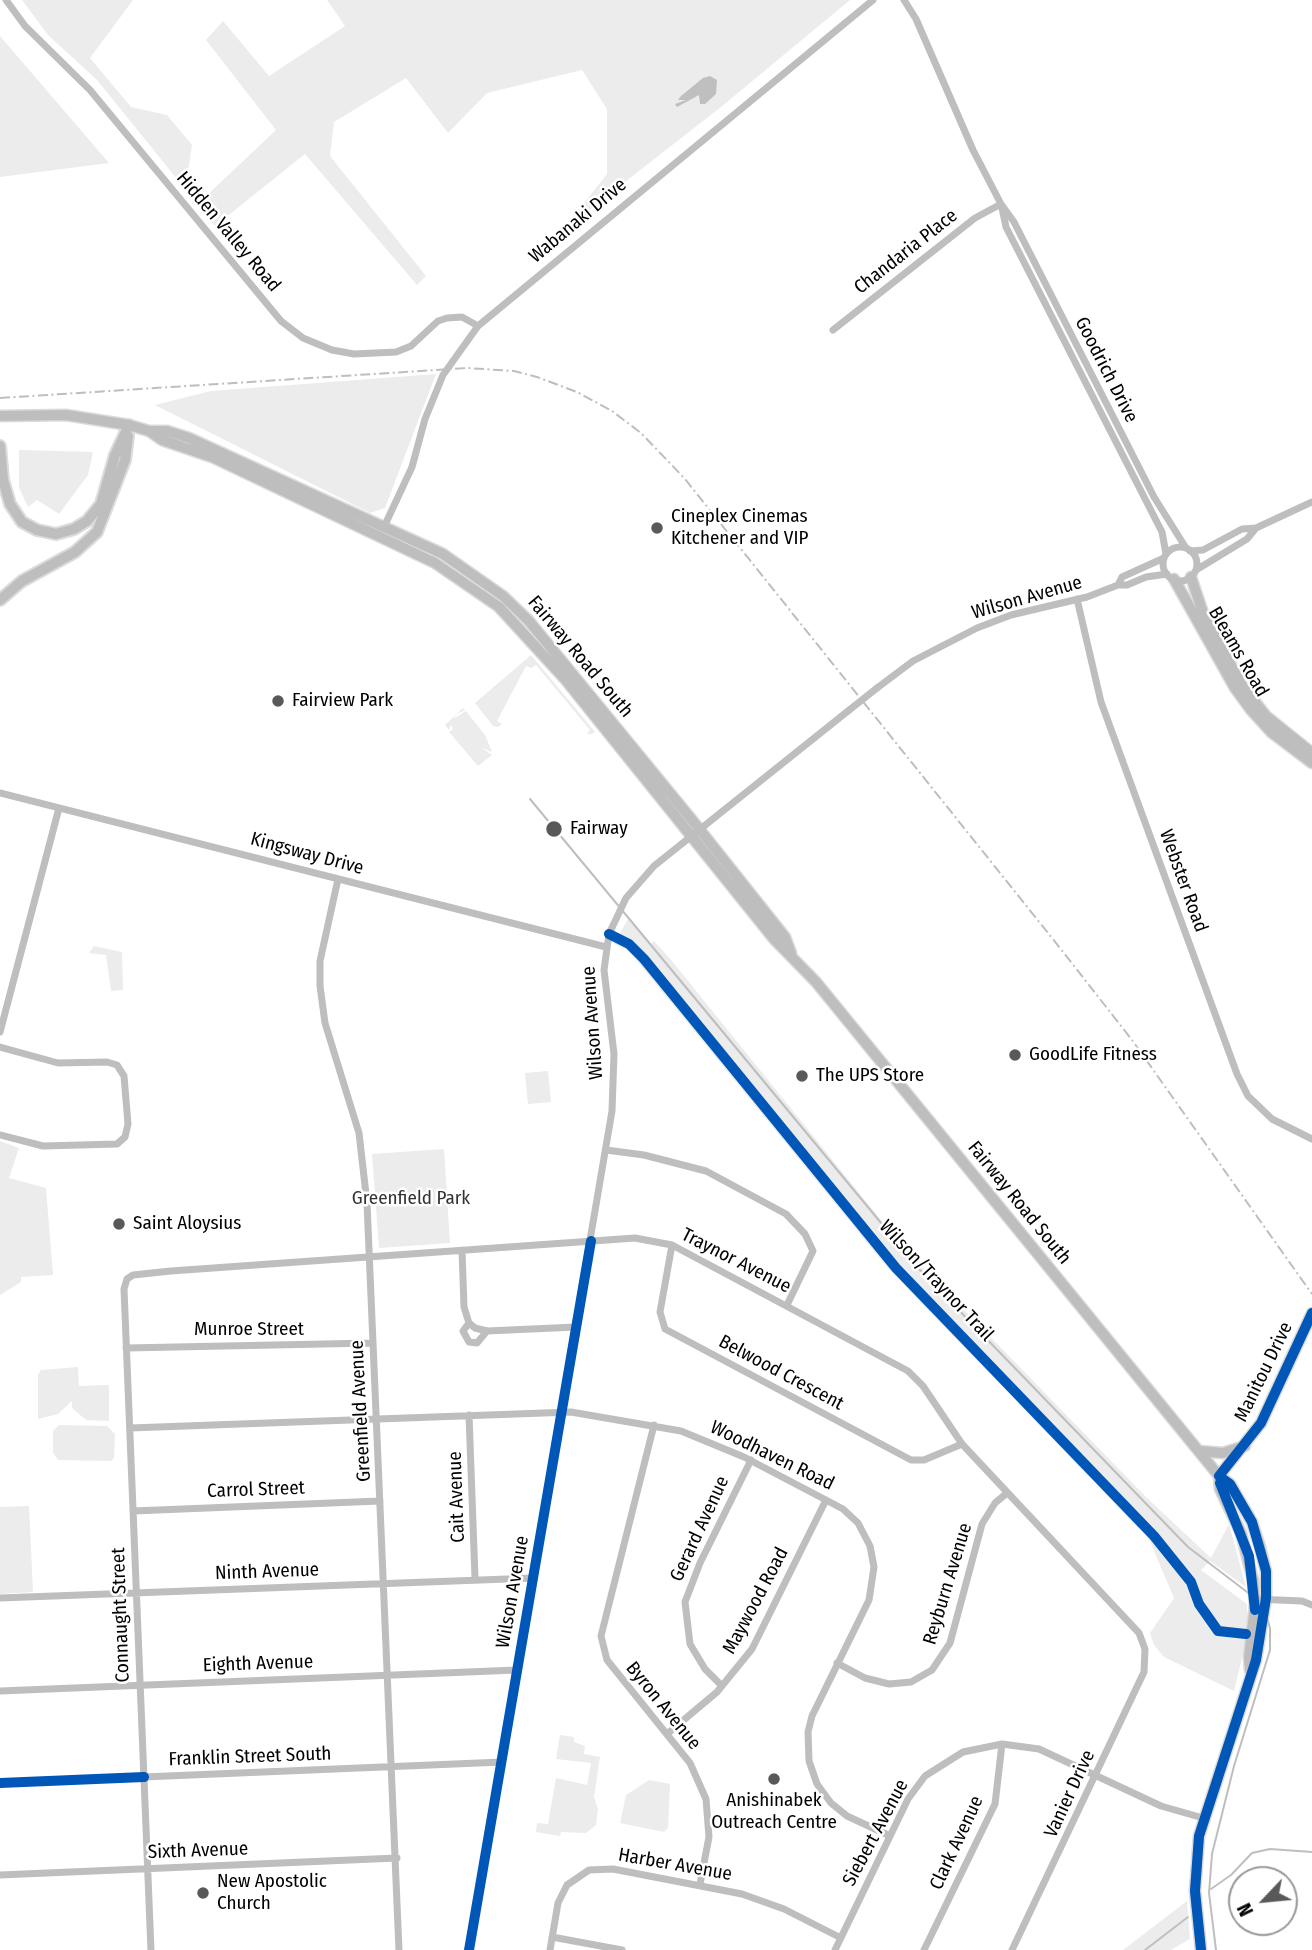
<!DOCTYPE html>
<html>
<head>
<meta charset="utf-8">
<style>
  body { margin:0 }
  #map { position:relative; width:1312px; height:1950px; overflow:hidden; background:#fff; font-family:"Fira Sans Condensed",sans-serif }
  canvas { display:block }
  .north { position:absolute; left:1228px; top:1866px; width:70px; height:70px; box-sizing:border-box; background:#fff; border:2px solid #999; border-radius:50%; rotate:244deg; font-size:19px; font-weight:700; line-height:28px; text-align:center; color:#000 }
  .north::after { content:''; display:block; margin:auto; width:24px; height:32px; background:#595959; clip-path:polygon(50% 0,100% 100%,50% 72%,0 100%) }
</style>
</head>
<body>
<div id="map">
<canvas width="1312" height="1950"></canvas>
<div class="north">N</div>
</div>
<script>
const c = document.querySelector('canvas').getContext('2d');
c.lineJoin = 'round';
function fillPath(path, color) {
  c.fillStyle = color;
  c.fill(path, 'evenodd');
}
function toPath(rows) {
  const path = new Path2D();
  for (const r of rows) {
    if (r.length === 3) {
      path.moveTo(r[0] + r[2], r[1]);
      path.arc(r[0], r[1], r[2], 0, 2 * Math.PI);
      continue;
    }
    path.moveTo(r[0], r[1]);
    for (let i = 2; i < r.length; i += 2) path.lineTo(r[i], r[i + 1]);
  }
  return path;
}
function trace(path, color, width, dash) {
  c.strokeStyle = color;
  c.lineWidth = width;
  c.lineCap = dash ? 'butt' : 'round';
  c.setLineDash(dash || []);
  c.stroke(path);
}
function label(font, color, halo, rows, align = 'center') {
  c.font = font + ' "Fira Sans Condensed",sans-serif';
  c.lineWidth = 5;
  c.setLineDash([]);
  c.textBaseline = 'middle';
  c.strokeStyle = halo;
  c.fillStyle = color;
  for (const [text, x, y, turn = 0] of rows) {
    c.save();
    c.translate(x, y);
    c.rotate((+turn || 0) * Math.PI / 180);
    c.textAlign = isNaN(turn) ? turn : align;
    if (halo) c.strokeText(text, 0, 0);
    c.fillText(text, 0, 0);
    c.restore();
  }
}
const green = toPath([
  [22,0,133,0,90,58,131,107,167,115,192,145,187,179,204,198,276,130,206,40,223,21,269,76,345,26,327,0,850,0,721,107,562,231,607,174,607,109,582,70,487,93,448,133,406,78,334,122,330,156,426,276,417,285,305,154,215,226,97,80,48,35],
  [0,36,109,163,0,177],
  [436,374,385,508,370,513,155,405,211,391],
  [19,450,93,452,88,475,59,514,37,500,28,507,19,488],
  [531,655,595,732,592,734,587,734,590,730,536,665,531,668,526,666,497,721,502,724,498,727,493,726,475,703],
  [463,708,465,710,457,714,453,719,466,711,485,735,492,752,482,748,492,755,478,766,449,732,453,729,451,725,449,730,445,725],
  [629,917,651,944,654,941,672,961,901,1245,1147,1498,1211,1558,1229,1524,1246,1587,1210,1561,1201,1570,1247,1604,1247,1637,1234,1691,1164,1657,1154,1645,1150,1633,1174,1598,1149,1539,887,1267,628,950,614,944],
  [94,946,122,952,123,990,111,991,106,955,89,953],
  [548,1071,551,1102,528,1104,525,1073],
  [0,1141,19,1148,9,1178,46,1188,53,1275,21,1277,21,1282,0,1295],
  [444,1149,450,1243,379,1248,372,1154],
  [78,1367,79,1386,109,1385,109,1421,86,1420,72,1408,72,1401,58,1414,38,1419,38,1375,41,1370],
  [59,1425,107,1426,115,1434,114,1458,111,1461,58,1460,53,1453,53,1431],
  [29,1506,33,1592,0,1594,0,1507],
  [560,1735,574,1737,574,1742,585,1746,584,1754,600,1757,594,1797,598,1809,596,1825,586,1833,561,1832,560,1836,536,1832,537,1823,548,1824,556,1778,587,1785,591,1763,556,1759],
  [649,1780,670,1784,668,1828,664,1832,620,1823,626,1795],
  [1187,1901,1190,1939,1171,1950,1123,1950]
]);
const water = toPath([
  [710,76,717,80,716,94,705,104,700,104,699,95,677,107,675,104,686,100,678,100,681,96,703,78]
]);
const stream = toPath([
  [1211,1889,1231,1875,1252,1853,1270,1849,1312,1852],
  [1145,1950,1188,1917]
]);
const minor = toPath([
  [6,0,25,26,90,90,281,321,303,338,332,350,354,354,396,352,411,346,438,321,447,318,462,317,478,326],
  [904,0,916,19,973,150,1001,204,1014,222,1154,497,1186,548],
  [1002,208,1006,227,1162,532,1166,554],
  [833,330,975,218,1001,204],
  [384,527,412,467,425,419,443,375,478,326,873,0],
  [1180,564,17],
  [1190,551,1203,550,1242,529,1256,528,1312,502],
  [1196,570,1247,539,1256,528],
  [1118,585,1122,577,1164,558],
  [1077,599,1101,702,1237,1074,1248,1096,1272,1119,1312,1139],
  [877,688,913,661,977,628,1011,615,1087,597,1118,585,1127,585,1146,577,1167,574],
  [0,793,606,947],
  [338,879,320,961,320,986,325,1023,359,1133,367,1203,399,1950],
  [0,1032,59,808],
  [0,1047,58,1063,107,1062,117,1065,124,1076,128,1124,125,1137,117,1144,43,1146,0,1135],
  [606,1150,644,1155,706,1171,786,1214,805,1234,813,1251,787,1305],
  [672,1245,660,1312,665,1329,911,1460,924,1460,962,1444],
  [462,1250,464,1307,469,1323,475,1328,487,1331,576,1327],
  [469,1323,463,1331,469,1342,477,1343,487,1331],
  [126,1348,373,1343],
  [469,1415,475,1578],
  [654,1425,601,1636,607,1660,690,1763,706,1799,709,1837,700,1884],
  [130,1428,571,1412,681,1431,744,1457,826,1500,843,1509,858,1523,870,1546,874,1567,869,1600,812,1716,808,1732,809,1761,817,1784,831,1803,847,1816,890,1836],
  [133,1511,380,1501],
  [0,1598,534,1578],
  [1255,1599,1302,1601,1312,1605],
  [837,1663,865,1678,889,1684,911,1682,932,1670,950,1643,982,1524,995,1503,1007,1493],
  [722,1686,705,1669,690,1644,685,1602,700,1563,751,1460],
  [0,1691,517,1670],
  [667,1734,717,1692,752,1649,826,1500],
  [0,1783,502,1762],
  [0,1875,397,1858],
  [552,1937,622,1950],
  [151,1950,124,1289,127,1279,133,1275,171,1271,635,1238,672,1245,908,1371,923,1386,962,1444,1139,1633,1145,1649,1144,1672,1012,1950],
  [469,1950,612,1111,614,1054,604,970,609,934,626,898,654,866,848,711],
  [550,1950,558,1903,567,1885,589,1870,613,1869,742,1894,784,1909,841,1938],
  [835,1950,908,1799,925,1776,963,1752,1002,1744,1039,1749,1161,1806,1203,1818],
  [924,1950,995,1804,1002,1744]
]);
const major = toPath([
  [0,416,66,415,129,425,149,431,162,440,212,457,435,563,499,607,565,679,774,939,816,982,1219,1476,1230,1484,1252,1522,1260,1547,1266,1571,1266,1598,1256,1660,1199,1836,1195,1891,1201,1950],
  [150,431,167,431,189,438,443,554,503,596,529,621,692,820,785,937,791,953],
  [1191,577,1203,613,1241,684,1266,716,1312,753],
  [1174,579,1235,688,1251,710,1271,732,1312,763],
  [1199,1451,1223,1453,1245,1446],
  [1219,1476,1220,1489,1241,1533,1253,1580,1255,1605,1249,1657,1250,1670],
  [1219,1476,1261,1423,1312,1313]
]);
const highway = toPath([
  [0,446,3,480,10,504,22,522,37,530,56,534,74,529,87,521,101,504,115,455,129,425],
  [0,600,22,581,75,552,97,532,125,460,128,436]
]);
const tram = toPath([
  [530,799,920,1270,1188,1547,1251,1595,1265,1611,1270,1628,1270,1650,1234,1766,1212,1854,1209,1893,1216,1950]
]);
const rail = toPath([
  [0,398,467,368,514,371,537,377,577,392,612,411,641,433,685,479,1060,948,1132,1040,1312,1294]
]);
const minorBridge = toPath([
  [848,711,877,688]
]);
const cycleway = toPath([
  [609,934,629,944,644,959,896,1268,1154,1536,1191,1582,1199,1604,1218,1631,1246,1634],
  [1219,1476,1261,1423,1312,1313],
  [1220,1483,1249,1556,1255,1610],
  [0,1783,144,1777],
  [469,1950,591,1241],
  [1201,1950,1195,1891,1199,1836,1256,1660,1266,1598,1266,1571,1252,1522,1230,1484,1219,1476]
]);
const markers = [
  [657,528,7,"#595959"],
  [278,701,7,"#595959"],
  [554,829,9,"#595959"],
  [1015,1055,7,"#595959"],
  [802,1076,7,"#595959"],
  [119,1224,7,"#595959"],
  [774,1779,7,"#595959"],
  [203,1893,7,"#595959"]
];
const streetNames = [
  ["Wabanaki Drive",578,221,-40],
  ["Hidden Valley Road",228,232,50],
  ["Chandaria Place",906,252,-38],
  ["Goodrich Drive",1106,370,63],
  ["Wilson Avenue",1027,598,-16],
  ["Bleams Road",1238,652,60],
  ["Fairway Road South",580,657,50],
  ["Kingsway Drive",307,854,15],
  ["Webster Road",1183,881,70],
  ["Wilson Avenue",593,1023,-94],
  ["Fairway Road South",1019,1203,51],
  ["Traynor Avenue",736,1261,27],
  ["Wilson/Traynor Trail",936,1281,47],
  ["Munroe Street",249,1330],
  ["Manitou Drive",1264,1372,-64],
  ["Belwood Crescent",781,1373,28],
  ["Greenfield Avenue",361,1411,-93],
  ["Woodhaven Road",772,1456,26],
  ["Carrol Street",256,1490,-2],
  ["Cait Avenue",457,1497,-92],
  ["Gerard Avenue",700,1529,-65],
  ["Ninth Avenue",267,1572,-2],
  ["Reyburn Avenue",948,1584,-73],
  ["Wilson Avenue",513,1592,-80],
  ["Maywood Road",756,1601,-62],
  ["Connaught Street",121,1615,-92],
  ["Eighth Avenue",258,1664,-2],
  ["Byron Avenue",663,1706,51],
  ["Franklin Street South",250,1757,-2],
  ["Vanier Drive",1070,1794,-65],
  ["Siebert Avenue",876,1833,-62],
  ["Clark Avenue",957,1843,-65],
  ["Sixth Avenue",198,1851,-2],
  ["Harber Avenue",675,1865,10]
];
const poiNames = [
  ["Cineplex Cinemas",671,517],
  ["Kitchener and VIP",671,539],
  ["Fairview Park",292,701],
  ["Fairway",570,829],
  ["GoodLife Fitness",1029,1055],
  ["The UPS Store",816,1076],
  ["Saint Aloysius",133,1224],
  ["Anishinabek",774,1801,"center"],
  ["Outreach Centre",774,1823,"center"],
  ["New Apostolic",217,1882],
  ["Church",217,1904]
];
const parkNames = [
  ["Greenfield Park",411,1199]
];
fillPath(green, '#ececec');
fillPath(water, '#bfbfbf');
trace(stream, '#bfbfbf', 2);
trace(major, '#dbdbdb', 13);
trace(highway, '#dbdbdb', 14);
trace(minor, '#bebebe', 7);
trace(major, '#bebebe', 10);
trace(highway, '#bebebe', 10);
trace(tram, '#bebebe', 2);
trace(rail, '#bebebe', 2, [10, 3.5, 2, 3.5]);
trace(minorBridge, '#bebebe', 7);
trace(cycleway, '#0057b8', 10);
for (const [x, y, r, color] of markers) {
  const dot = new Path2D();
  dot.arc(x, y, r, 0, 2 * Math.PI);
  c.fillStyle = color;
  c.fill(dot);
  trace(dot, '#fff', 2.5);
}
label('19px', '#000', '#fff', streetNames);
label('19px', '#000', '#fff', poiNames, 'left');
label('19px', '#333', '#fff', parkNames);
</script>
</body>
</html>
